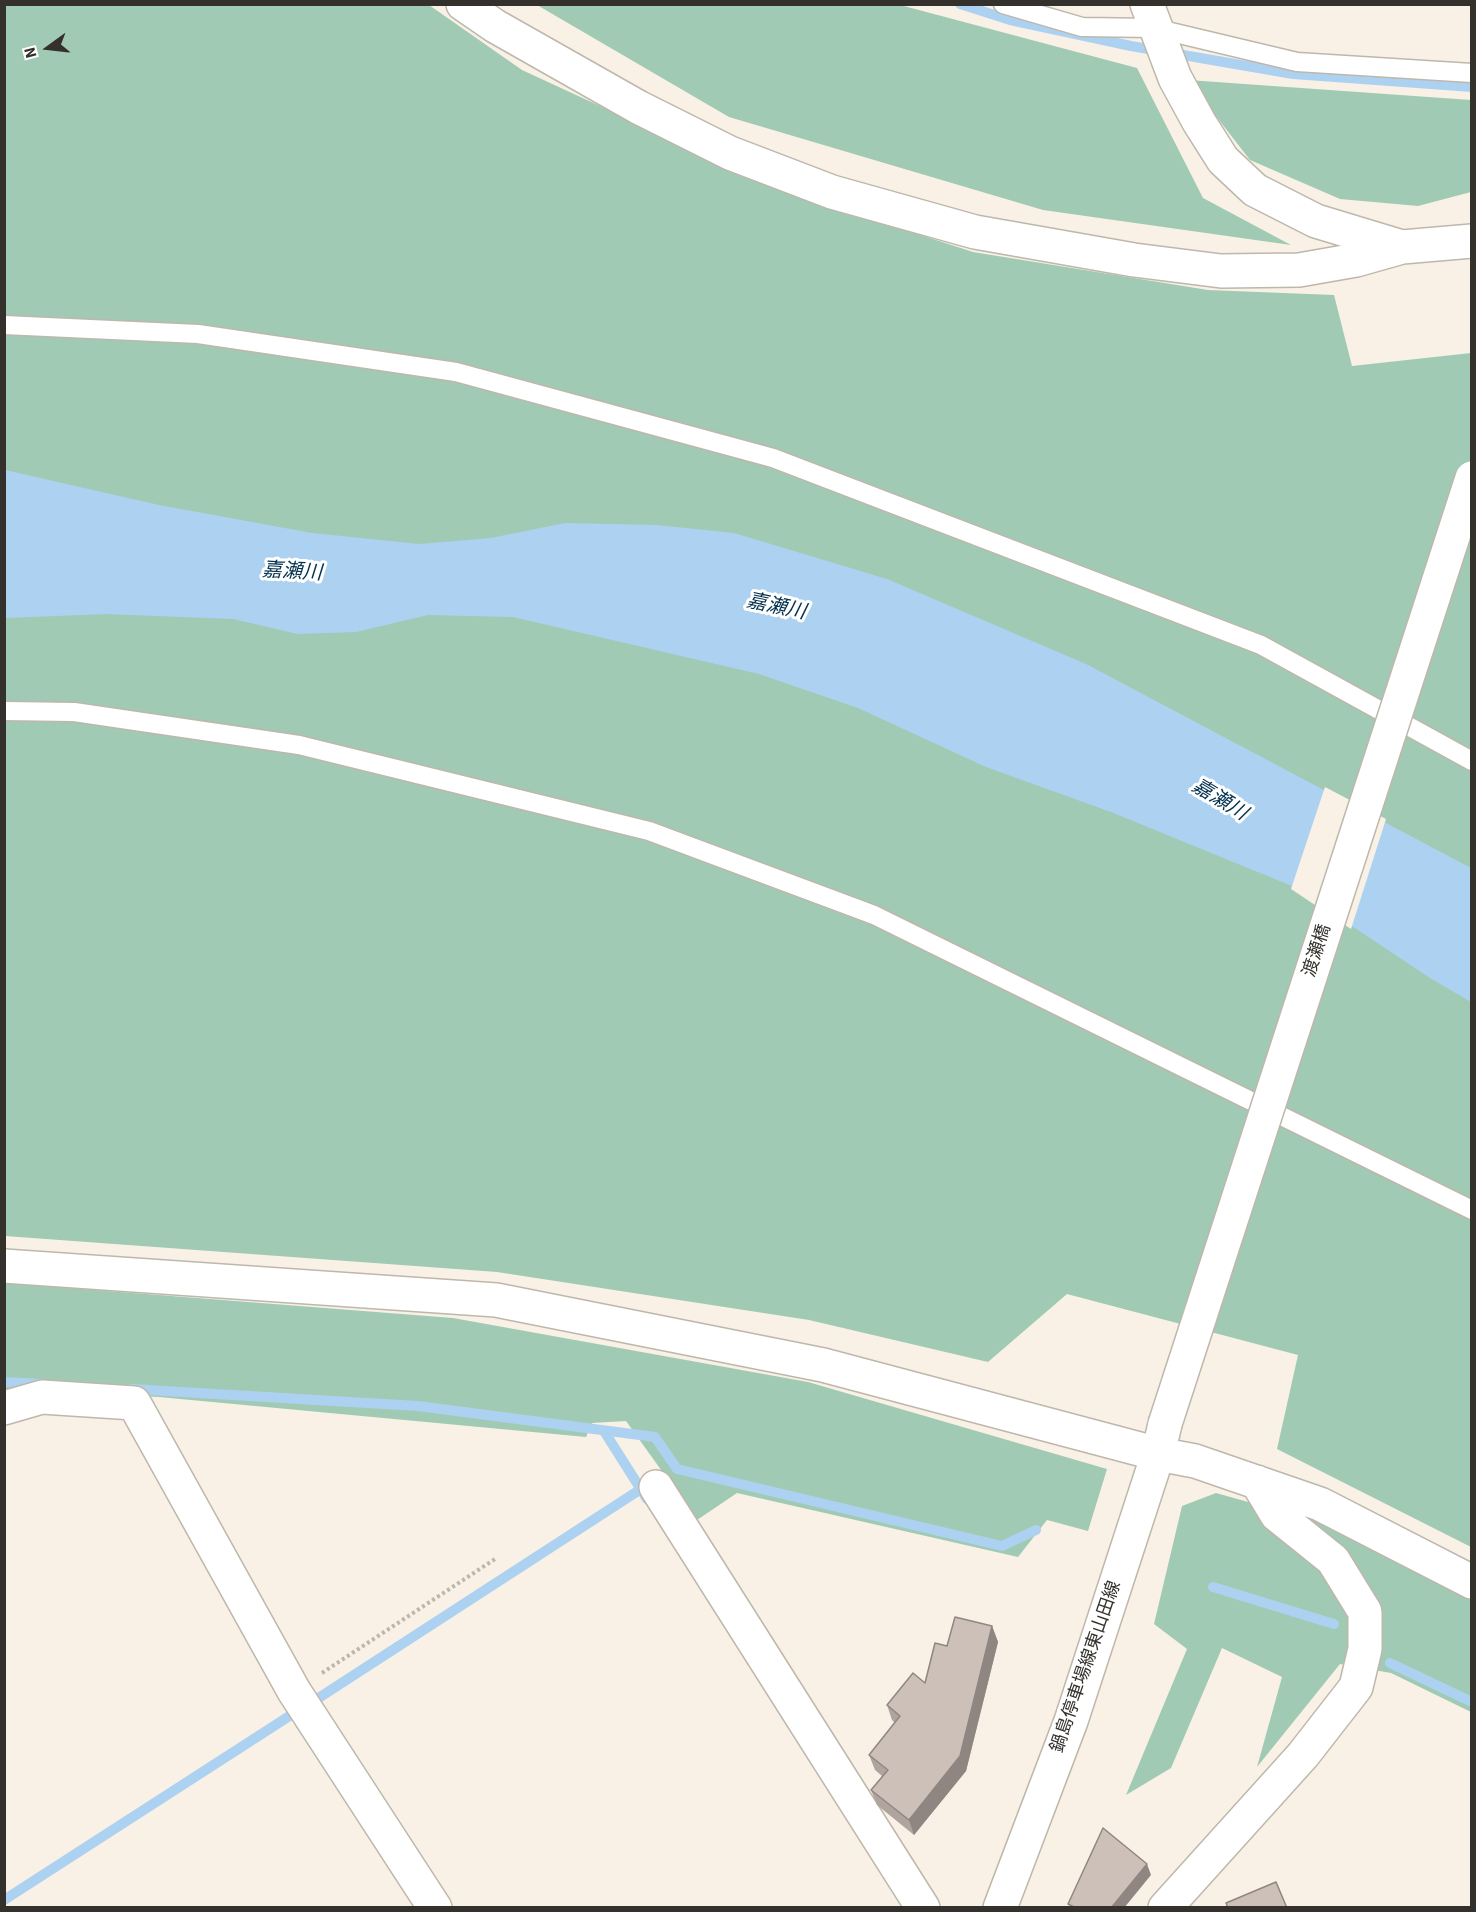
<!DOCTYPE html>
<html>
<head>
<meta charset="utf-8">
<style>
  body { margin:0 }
  #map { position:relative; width:1476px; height:1912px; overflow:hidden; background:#f9f1e5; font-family:"Source Sans 3",sans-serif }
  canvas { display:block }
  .frame { position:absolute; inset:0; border:6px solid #34312c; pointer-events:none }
  .north { position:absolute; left:18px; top:18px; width:60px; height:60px; -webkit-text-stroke:4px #fff; paint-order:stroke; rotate:255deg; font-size:16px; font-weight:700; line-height:24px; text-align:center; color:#34312c }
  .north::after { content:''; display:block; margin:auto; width:21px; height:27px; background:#34312c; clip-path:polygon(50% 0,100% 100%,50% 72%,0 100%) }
</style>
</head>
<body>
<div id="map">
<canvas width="1476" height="1912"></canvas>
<div class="frame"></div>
<div class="north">N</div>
</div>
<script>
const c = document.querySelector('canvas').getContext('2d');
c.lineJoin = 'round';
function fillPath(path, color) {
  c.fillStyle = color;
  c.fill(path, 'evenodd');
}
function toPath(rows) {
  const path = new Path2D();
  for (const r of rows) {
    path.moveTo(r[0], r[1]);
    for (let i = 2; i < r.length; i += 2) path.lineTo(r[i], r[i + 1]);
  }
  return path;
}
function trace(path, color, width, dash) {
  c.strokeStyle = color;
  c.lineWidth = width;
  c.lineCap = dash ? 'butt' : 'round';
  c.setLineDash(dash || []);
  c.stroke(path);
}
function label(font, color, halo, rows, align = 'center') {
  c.font = font + ' "Source Sans 3","Noto Sans JP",sans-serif';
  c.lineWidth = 6;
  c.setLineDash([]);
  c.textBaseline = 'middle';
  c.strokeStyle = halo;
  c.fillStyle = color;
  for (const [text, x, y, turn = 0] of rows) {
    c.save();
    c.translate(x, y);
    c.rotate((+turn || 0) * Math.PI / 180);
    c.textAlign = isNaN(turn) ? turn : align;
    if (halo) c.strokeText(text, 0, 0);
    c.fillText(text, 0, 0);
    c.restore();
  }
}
const green = toPath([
  [4,5,429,5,522,70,782,190,973,252,1208,290,1334,295,1352,366,1471,353,1471,1547,1277,1449,1298,1355,1067,1294,988,1362,809,1320,497,1272,5,1236],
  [537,5,900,5,1137,68,1203,198,1291,245,1043,210,729,117],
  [1188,80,1471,100,1471,192,1418,206,1340,199,1250,160],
  [5,1283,453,1318,808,1382,1107,1469,1088,1531,1047,1520,1018,1557,737,1493,697,1520,626,1421,592,1423,586,1437,159,1397,12,1389,5,1393],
  [1216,1493,1330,1525,1471,1600,1471,1712,1391,1673,1340,1664,1257,1767,1282,1677,1222,1648,1171,1768,1126,1795,1187,1649,1154,1624,1182,1506]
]);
const water = toPath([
  [5,470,159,505,312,533,419,544,491,538,565,523,656,525,734,533,887,579,1086,664,1471,868,1471,1002,1430,978,1292,886,1111,812,986,767,858,708,759,674,513,617,428,615,356,632,298,634,233,619,107,614,5,618]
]);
const pier = toPath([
  [1325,787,1386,819,1351,929,1291,889]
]);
const stream = toPath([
  [960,4,1010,20,1131,46,1293,74,1472,87],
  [4,1382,43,1384],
  [131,1389,418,1406,655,1437,677,1469,1002,1546,1036,1530],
  [604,1431,647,1499],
  [1213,1587,1334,1624],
  [1390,1663,1472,1702],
  [317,1699,641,1489],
  [4,1900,291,1715]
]);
const path = toPath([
  [322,1673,495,1559]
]);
const service = toPath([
  [1003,4,1082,27,1154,28,1297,62,1472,73],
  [4,325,198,334,456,372,773,458,1261,645,1472,761],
  [4,711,74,712,299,745,649,831,874,915,1472,1210]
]);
const minor = toPath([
  [463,4,495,26,638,107,730,153,832,192,975,232,1134,260,1221,271,1299,270,1356,260,1402,247,1472,241],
  [1147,4,1175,78,1199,122,1223,160,1255,190,1316,221,1402,247],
  [4,1266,496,1300,823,1365,1158,1454,1195,1461,1320,1504,1472,1582],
  [4,1408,42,1397,134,1403,294,1691,435,1908],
  [656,1487,923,1908],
  [1165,1908,1303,1755,1356,1687,1365,1649,1365,1612,1333,1560,1277,1515,1257,1482]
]);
const secondary = toPath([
  [1000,1908,1071,1721,1158,1454,1165,1424]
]);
const secondaryBridge = toPath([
  [1165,1424,1472,478]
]);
const wall = toPath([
  [992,1626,998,1642,966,1771,914,1835,877,1805,871,1790,882,1776,875,1770,869,1755,895,1723,892,1720,887,1705,925,1683,947,1646]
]);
const shadedWall = toPath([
  [992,1626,998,1642,966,1771,914,1835,909,1820],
  [1147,1864,1151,1875,1124,1908,1111,1908]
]);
const building = toPath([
  [955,1617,992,1626,960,1756,909,1820,871,1790,888,1770,869,1755,900,1716,887,1705,913,1673,925,1683,935,1643,947,1646,955,1617],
  [1103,1828,1147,1864,1111,1908,1076,1908,1068,1904,1103,1828],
  [1276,1882,1287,1908,1228,1908,1226,1903,1276,1882]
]);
const streetNames = [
  ["渡瀬橋",1318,951,-72],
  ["鍋島停車場線東山田線",1087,1667,-71]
];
const waterNames = [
  ["嘉瀬川",292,573,3],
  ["嘉瀬川",776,608,12],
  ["嘉瀬川",1219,801,31]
];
fillPath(green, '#a0cab4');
fillPath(water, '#add2f1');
fillPath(pier, '#f9f1e5');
trace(stream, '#add2f1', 10);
trace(service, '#beb7ab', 21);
trace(minor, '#beb7ab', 36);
trace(secondary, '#beb7ab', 36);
trace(path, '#bdb6ac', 4, [3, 3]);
trace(service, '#fff', 18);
trace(minor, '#fff', 33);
trace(secondary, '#fff', 33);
trace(secondaryBridge, '#beb7ab', 36, []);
trace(secondaryBridge, '#fff', 33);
fillPath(wall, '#b0a59e');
fillPath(shadedWall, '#908681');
fillPath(building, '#cdc0b8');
trace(building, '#908681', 1.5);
label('18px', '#34312c', '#fff', streetNames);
label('italic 20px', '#04324f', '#fff', waterNames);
</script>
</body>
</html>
